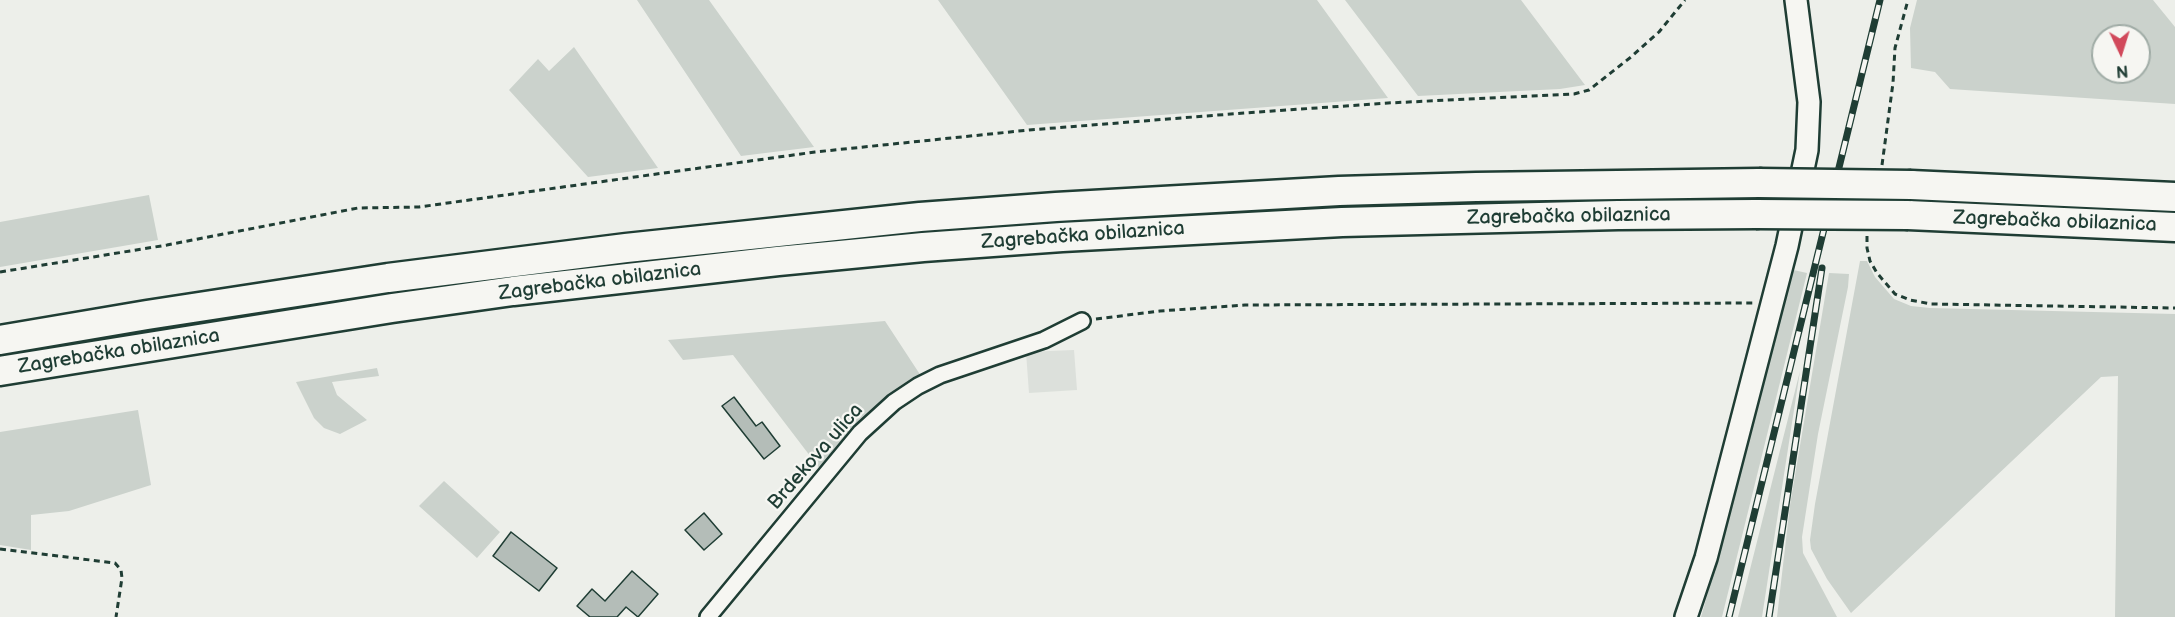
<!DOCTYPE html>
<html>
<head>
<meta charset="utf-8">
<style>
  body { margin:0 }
  #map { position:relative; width:2175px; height:617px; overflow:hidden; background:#edefea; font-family:"Balsamiq Sans",sans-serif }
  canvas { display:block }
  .north { position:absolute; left:2091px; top:24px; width:60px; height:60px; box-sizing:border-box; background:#f6f6f2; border:2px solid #a0aca6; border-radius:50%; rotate:176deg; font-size:16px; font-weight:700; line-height:24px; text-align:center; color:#1f3d34 }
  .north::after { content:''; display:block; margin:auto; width:21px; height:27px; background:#d1495b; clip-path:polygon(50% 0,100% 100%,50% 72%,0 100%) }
</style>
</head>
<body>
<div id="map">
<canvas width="2175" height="617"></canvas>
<div class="north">N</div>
</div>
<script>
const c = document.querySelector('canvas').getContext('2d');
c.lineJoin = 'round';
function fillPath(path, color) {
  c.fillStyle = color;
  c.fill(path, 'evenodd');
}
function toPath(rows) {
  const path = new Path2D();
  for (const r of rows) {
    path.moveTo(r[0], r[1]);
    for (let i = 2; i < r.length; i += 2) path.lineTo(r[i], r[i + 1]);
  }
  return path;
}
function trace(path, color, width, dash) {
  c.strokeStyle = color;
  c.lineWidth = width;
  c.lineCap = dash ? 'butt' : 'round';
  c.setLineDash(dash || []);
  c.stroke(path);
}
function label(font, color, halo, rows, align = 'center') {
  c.font = font + ' "Balsamiq Sans",sans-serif';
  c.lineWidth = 4.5;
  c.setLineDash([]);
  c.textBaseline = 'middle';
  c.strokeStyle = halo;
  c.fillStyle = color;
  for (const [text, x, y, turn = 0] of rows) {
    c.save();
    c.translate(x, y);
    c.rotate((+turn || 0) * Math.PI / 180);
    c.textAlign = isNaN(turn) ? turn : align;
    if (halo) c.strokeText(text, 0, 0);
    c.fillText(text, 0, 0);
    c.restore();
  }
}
const built = toPath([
  [1074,350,1077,390,1029,393,1026,352]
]);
const green = toPath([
  [637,0,709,0,814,147,741,156],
  [938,0,1317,0,1388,98,1027,125],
  [1345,0,1521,0,1585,85,1560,89,1418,96],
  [1917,0,2153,0,2175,27,2175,104,1950,89,1935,72,1911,68,1910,28],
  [2103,36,2139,36,2139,72,2103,72],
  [574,47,658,168,588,177,509,90,538,59,549,71],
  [149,195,158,240,0,267,0,222],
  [1860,261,1867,261,1875,277,1894,299,1911,306,1930,308,2175,314,2175,617,2115,617,2118,376,2101,377,1851,613,1827,579,1811,549,1810,540,1815,504],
  [1789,269,1807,273,1722,617,1701,617,1728,522],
  [1829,273,1849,274,1848,287,1818,434,1802,537,1803,553,1837,617,1777,617,1790,505],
  [885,321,921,376,851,435,820,469,733,355,683,360,668,340],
  [377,368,379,376,332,382,337,395,367,420,340,434,324,428,314,418,296,382],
  [1800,371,1762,617,1738,617],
  [138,410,151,485,69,511,31,515,31,550,0,545,0,432],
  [444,481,500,532,477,558,419,506]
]);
const building = toPath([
  [734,397,756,426,762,422,780,446,764,459,722,406,734,397],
  [704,513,722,534,704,550,685,530,704,513],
  [511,532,557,568,539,591,493,556,511,532],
  [632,571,658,594,638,617,626,607,617,617,590,617,577,606,592,589,605,601,632,571]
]);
const path = toPath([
  [1882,165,1893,83,1895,48,1908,0],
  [1867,236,1867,248,1870,261,1877,273,1895,294,1910,300,1931,304,2175,308],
  [0,272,167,245,358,208,419,207,815,152,1029,130,1244,113,1388,103,1574,94,1589,90,1631,57,1659,32,1685,0],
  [1096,319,1160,311,1245,305,1754,303],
  [0,549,115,563,121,570,122,578,116,617]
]);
const street = toPath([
  [708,617,860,433,894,402,918,386,940,375,1044,340,1082,321]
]);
const secondary = toPath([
  [1686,617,1706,558,1787,246,1807,150,1809,102,1796,0]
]);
const highway = toPath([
  [1911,185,2175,197],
  [1908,215,2175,227],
  [0,340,147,315,388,278,626,248,920,217,1056,207,1339,191,1476,187,1759,183],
  [0,371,392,308,513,291,778,261,923,247,1062,237,1342,222,1618,215,1756,214]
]);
const rail = toPath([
  [1729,617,1880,0],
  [1769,617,1822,268]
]);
const highwayBridge = toPath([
  [1759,183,1911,185],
  [1756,214,1908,215]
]);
const streetNames = [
  ["Zagrebačka obilaznica",1569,217,-1],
  ["Zagrebačka obilaznica",2055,222,2],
  ["Zagrebačka obilaznica",1083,236,-4],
  ["Zagrebačka obilaznica",600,282,-7],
  ["Zagrebačka obilaznica",119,352,-9],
  ["Brdekova ulica",816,457,-49]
];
fillPath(built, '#dce0db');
fillPath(green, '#cbd2cc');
fillPath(building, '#b4bdb8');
trace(building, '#1f3d34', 1.5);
trace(street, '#1f3d34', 20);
trace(secondary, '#1f3d34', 26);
trace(highway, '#1f3d34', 33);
trace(path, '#1f3d34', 3, [6, 4.5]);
trace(street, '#f6f6f2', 15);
trace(secondary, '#f6f6f2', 21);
trace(highway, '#f6f6f2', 28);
trace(rail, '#1f3d34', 7);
trace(rail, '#f6f6f2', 4.5, [14]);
trace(highwayBridge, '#1f3d34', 33, []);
trace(highwayBridge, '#f6f6f2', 28);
label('20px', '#1f3d34', '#f6f6f2', streetNames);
</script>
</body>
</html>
